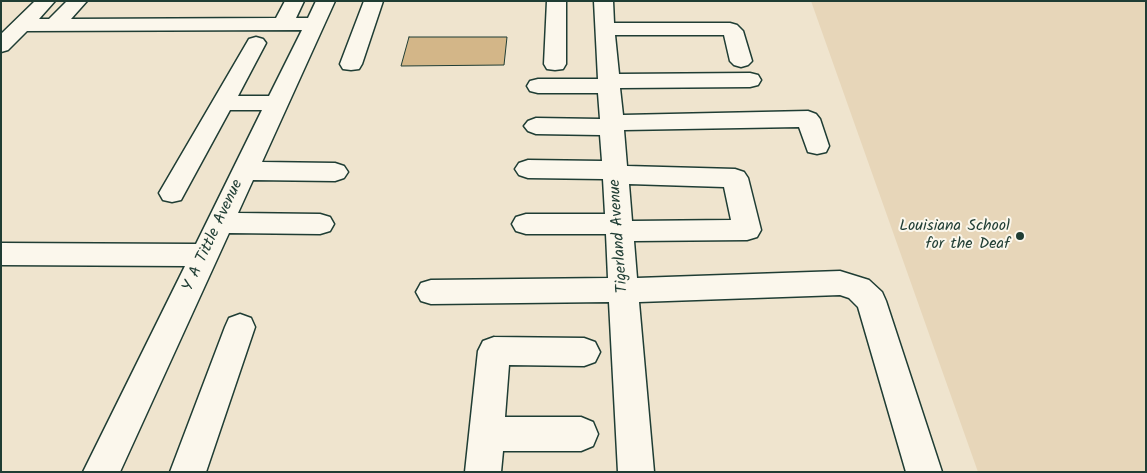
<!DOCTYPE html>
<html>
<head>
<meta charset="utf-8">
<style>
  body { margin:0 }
  #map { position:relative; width:1147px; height:473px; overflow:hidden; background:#efe4ce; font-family:Kalam,sans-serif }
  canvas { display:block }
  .frame { position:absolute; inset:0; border:2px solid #1f3d34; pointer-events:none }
</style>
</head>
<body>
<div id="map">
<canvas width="1147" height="473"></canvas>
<div class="frame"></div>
</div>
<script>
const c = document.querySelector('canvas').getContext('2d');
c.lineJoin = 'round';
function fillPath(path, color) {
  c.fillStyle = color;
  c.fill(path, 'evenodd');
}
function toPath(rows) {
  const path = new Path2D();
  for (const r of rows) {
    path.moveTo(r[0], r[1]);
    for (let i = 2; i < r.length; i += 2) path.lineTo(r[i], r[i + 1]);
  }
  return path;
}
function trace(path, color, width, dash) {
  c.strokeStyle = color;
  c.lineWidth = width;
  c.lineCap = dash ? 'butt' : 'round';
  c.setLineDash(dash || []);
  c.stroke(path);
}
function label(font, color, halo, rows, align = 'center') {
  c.font = font + ' Kalam,sans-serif';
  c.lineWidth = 4;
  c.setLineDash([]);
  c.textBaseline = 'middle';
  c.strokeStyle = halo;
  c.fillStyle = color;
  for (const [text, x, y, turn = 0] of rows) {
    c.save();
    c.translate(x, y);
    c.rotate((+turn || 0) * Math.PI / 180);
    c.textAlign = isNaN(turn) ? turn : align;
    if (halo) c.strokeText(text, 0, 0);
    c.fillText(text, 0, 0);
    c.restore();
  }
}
const built = toPath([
  [811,1,1146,1,1146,472,978,472]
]);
const building = toPath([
  [409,37,507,37,504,65,401,66,409,37]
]);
const minor = toPath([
  [35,1,55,1,39,19,49,19,67,1,87,1,71,19,276,18,285,1,304,1,296,18,308,18,316,1,335,1,262,162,335,163,344,166,348,172,344,178,335,181,253,180,238,213,320,214,330,217,334,224,330,231,320,234,229,233,120,472,83,472,185,266,1,265,1,243,196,244,262,110,230,110,181,200,172,202,163,200,159,193,249,39,256,37,263,39,266,43,238,96,269,96,302,30,27,31,8,50,1,52,1,34,35,1],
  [364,1,383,1,362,64,359,69,351,70,343,69,340,64,364,1],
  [547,1,566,1,566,64,563,69,555,70,547,69,544,64,547,1],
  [594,1,613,1,614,23,730,23,737,25,743,31,752,61,748,65,741,67,734,65,730,61,724,35,615,35,619,74,750,73,758,75,761,80,758,85,750,87,620,88,623,115,808,111,816,114,820,119,829,146,826,152,817,154,808,152,799,127,624,130,627,166,735,169,744,172,748,178,761,230,757,237,747,240,634,241,637,278,840,271,869,280,882,292,886,301,942,472,906,472,858,307,849,298,840,295,639,302,654,472,618,472,609,302,431,304,421,301,416,292,421,283,431,280,608,278,606,234,526,234,516,231,512,224,516,217,526,214,605,214,603,179,528,178,519,175,515,169,519,163,528,160,602,161,600,135,536,134,528,131,524,126,528,121,536,118,600,119,598,93,538,93,530,91,527,86,530,81,538,79,598,79,594,1],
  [629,184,724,187,731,220,632,221,629,184],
  [240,314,251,318,255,327,206,472,170,472,225,327,229,318,240,314],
  [494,337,584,338,595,342,600,352,595,362,584,366,509,365,505,417,581,417,593,422,598,434,593,446,581,451,503,451,501,472,465,472,478,351,483,341,494,337]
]);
const markers = [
  [1020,236,5,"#1f3d34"]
];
const poiNames = [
  ["Louisiana School",1010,227],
  ["for the Deaf",1010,245]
];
const streetNames = [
  ["Y A Tittle Avenue",214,236,-65],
  ["Tigerland Avenue",620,236,-94]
];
fillPath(built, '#e7d6b9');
fillPath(building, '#d3b688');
trace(building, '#1f3d34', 1);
trace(minor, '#1f3d34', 3);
fillPath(minor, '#fbf7ec');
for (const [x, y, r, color] of markers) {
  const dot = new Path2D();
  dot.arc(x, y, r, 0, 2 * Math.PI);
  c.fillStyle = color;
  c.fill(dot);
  trace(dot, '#fbf7ec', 2);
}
label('16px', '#1f3d34', '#fbf7ec', poiNames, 'right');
label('16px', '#1f3d34', '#fbf7ec', streetNames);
</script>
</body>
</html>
